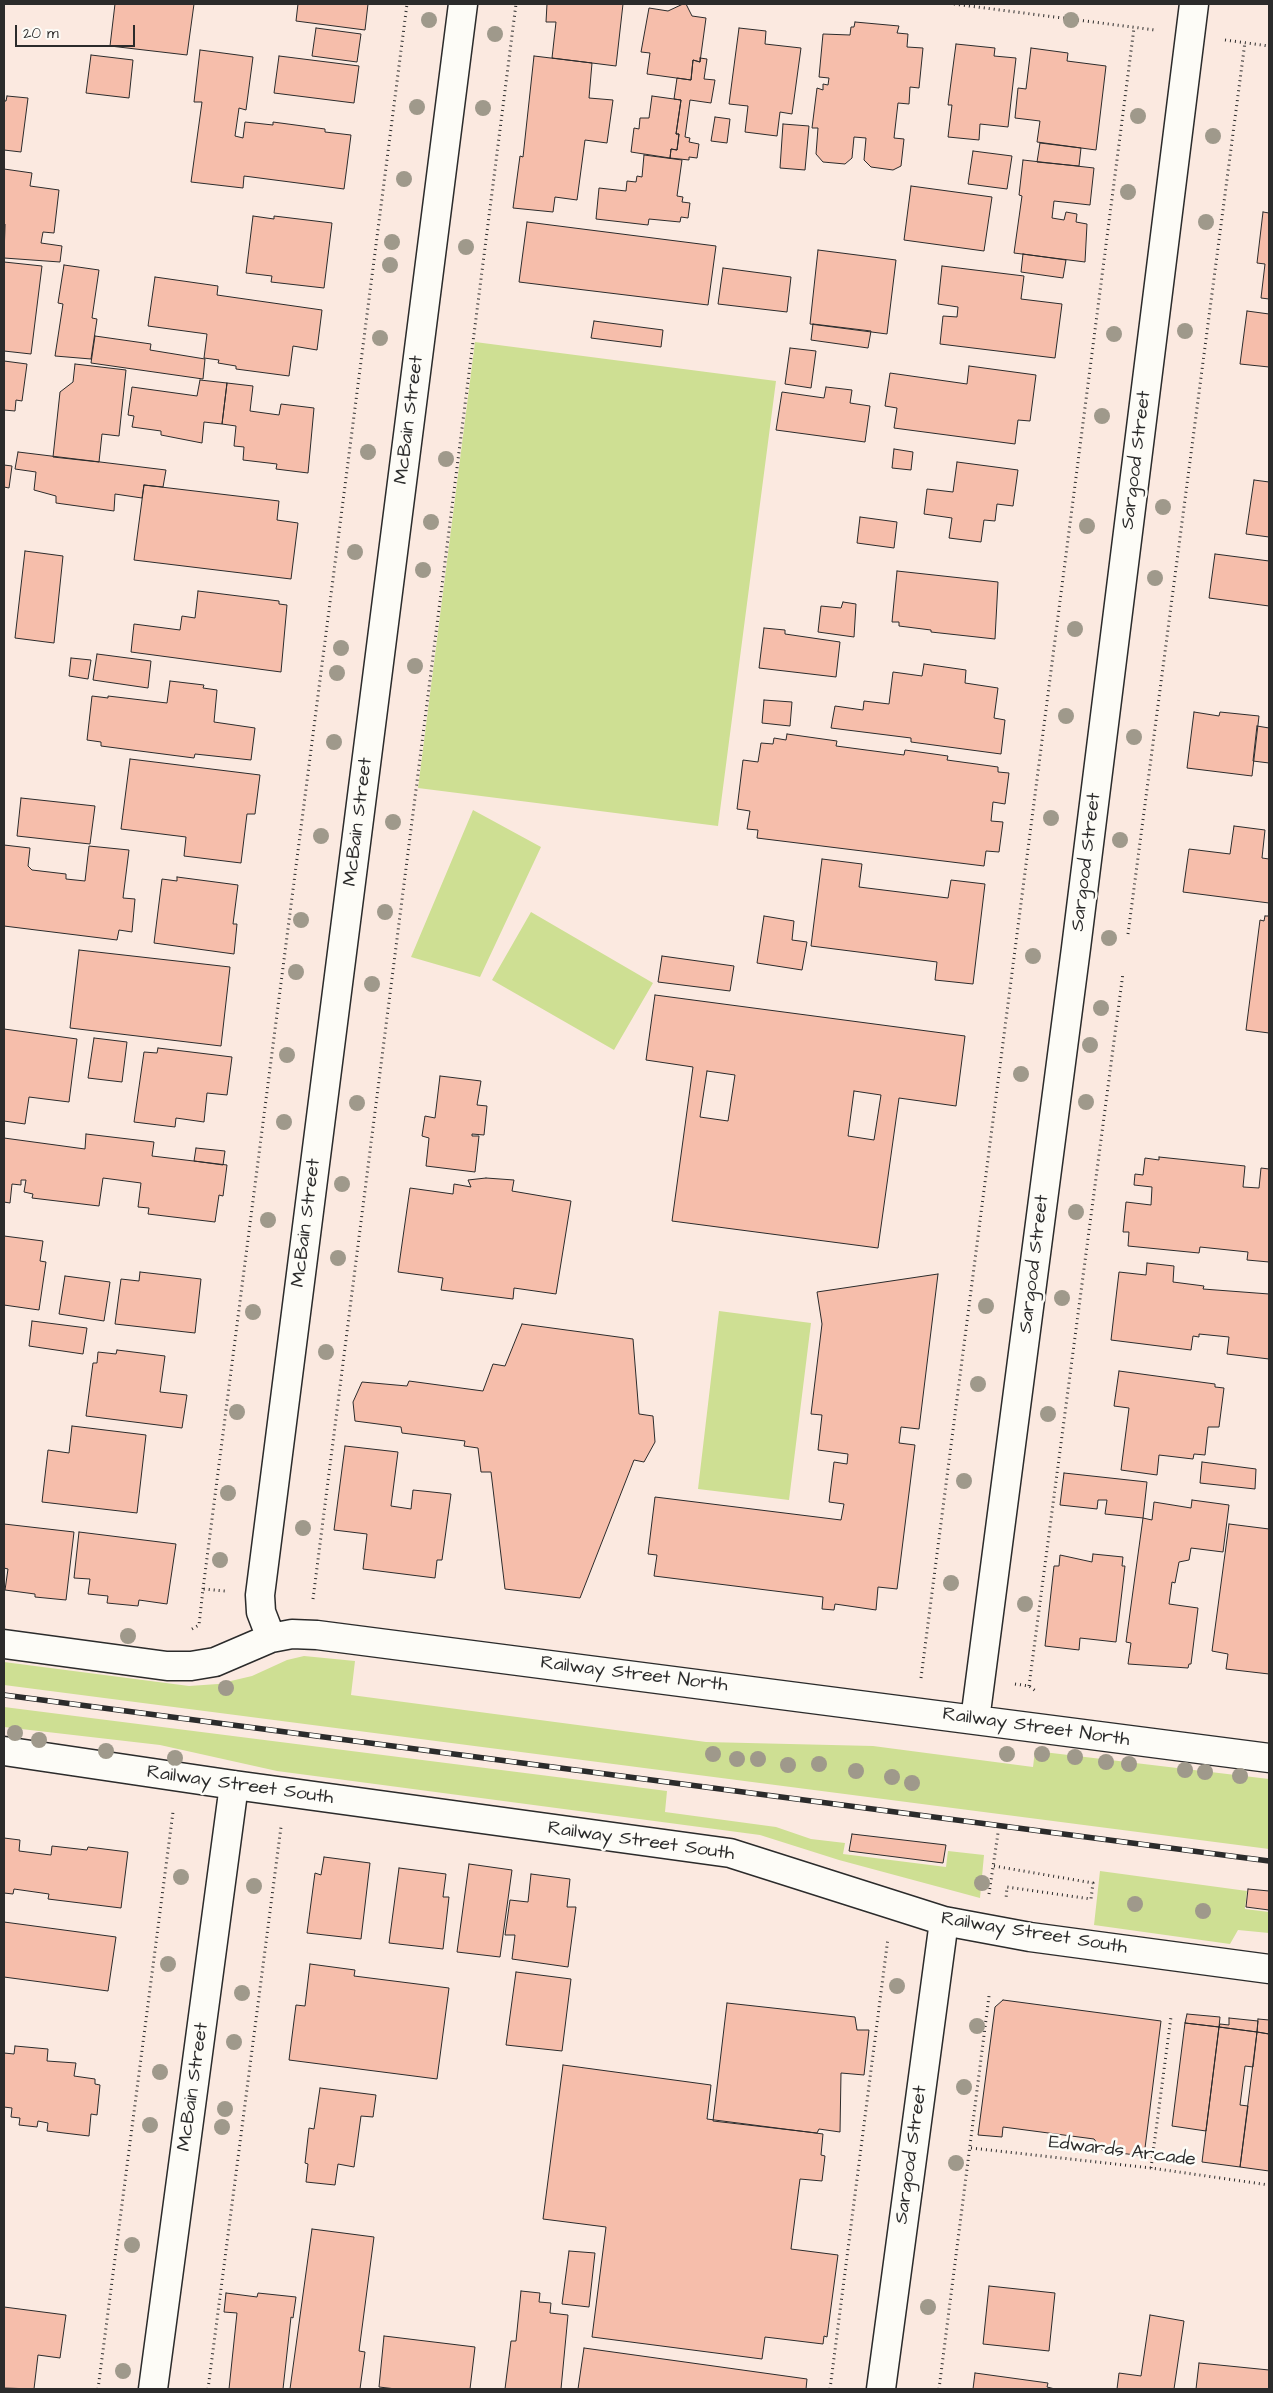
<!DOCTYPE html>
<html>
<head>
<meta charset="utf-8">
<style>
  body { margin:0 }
  #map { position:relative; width:1273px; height:2393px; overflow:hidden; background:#fbe9e0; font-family:"Architects Daughter",sans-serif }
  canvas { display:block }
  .frame { position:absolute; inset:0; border:5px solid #2b2b2b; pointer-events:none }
  .scale { position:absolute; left:15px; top:25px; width:120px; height:22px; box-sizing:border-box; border:2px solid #2b2b2b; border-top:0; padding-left:6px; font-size:15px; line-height:18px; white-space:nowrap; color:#2b2b2b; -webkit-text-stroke:4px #fdfcf7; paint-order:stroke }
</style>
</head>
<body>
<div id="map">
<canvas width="1273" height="2393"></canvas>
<div class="frame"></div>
<div class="scale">20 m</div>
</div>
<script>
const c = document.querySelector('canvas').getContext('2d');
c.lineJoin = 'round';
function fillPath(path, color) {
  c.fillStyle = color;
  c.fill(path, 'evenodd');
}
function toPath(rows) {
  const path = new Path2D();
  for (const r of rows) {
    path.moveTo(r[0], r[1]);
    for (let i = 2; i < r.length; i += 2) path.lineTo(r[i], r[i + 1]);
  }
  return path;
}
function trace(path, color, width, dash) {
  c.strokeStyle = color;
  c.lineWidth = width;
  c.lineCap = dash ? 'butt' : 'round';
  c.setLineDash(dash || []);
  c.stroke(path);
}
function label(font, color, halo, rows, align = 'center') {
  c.font = font + ' "Architects Daughter",sans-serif';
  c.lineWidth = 5;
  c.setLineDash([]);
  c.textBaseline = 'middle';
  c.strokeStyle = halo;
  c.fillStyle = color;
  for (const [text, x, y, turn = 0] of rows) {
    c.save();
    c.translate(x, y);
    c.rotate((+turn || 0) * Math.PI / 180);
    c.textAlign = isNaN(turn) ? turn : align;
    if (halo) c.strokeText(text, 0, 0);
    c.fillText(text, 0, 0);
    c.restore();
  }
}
const green = toPath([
  [475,342,776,381,718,826,418,788],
  [473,810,541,847,480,977,411,957],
  [531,912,653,983,614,1050,492,980],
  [719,1311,811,1323,789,1500,698,1489],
  [304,1656,355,1661,351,1695,706,1742,873,1746,1033,1767,1035,1751,1269,1779,1269,1849,4,1685,4,1662,189,1686,218,1684,252,1676,287,1660],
  [4,1707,667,1791,665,1812,776,1827,811,1839,845,1843,843,1854,946,1867,948,1851,984,1855,980,1898,839,1860,760,1835,277,1771,160,1745,4,1727],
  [1100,1871,1247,1891,1245,1909,1269,1912,1269,1933,1238,1930,1230,1944,1094,1925]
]);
const building = toPath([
  [115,4,194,4,187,55,110,46,115,4],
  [298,4,368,4,365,30,296,21,298,4],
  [547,4,623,4,616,66,552,58,556,22,546,22,547,4],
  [683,4,686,4,692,16,706,18,700,62,693,60,691,80,647,74,650,53,641,52,649,8,668,11,683,4],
  [855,22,899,26,897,33,908,34,907,47,923,48,919,88,910,87,909,104,898,103,894,138,904,139,901,166,893,170,871,167,864,160,866,138,854,137,852,158,845,164,823,162,816,154,818,128,812,128,817,88,823,90,823,84,828,85,829,78,819,77,823,34,850,35,851,27,854,27,855,22],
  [316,28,361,34,357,62,312,56,316,28],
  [739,28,766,31,765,44,801,48,792,114,780,112,777,136,745,132,748,106,729,104,739,28],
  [956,44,995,48,994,56,1016,58,1008,127,980,124,979,140,948,137,952,105,948,105,956,44],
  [1031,48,1068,53,1067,61,1106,66,1096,150,1037,142,1040,121,1015,118,1018,88,1026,89,1031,48],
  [200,50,253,57,246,110,239,108,235,136,243,138,245,122,273,125,273,122,325,129,325,132,351,135,344,189,244,176,243,188,191,182,202,102,194,102,200,50],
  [91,55,133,60,129,98,86,93,91,55],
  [279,56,359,66,354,103,274,93,279,56],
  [534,56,592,63,589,98,613,100,607,143,585,140,577,200,555,197,553,212,513,208,520,156,523,157,534,56],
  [700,58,707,59,704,79,715,80,711,103,690,100,685,137,690,138,689,142,699,144,697,158,689,157,689,160,670,158,671,149,677,150,679,134,676,134,681,100,674,99,677,78,691,80,693,60,700,62,700,58],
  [7,96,28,98,21,152,4,150,4,101,6,101,7,96],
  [652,96,681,100,676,134,679,134,677,150,671,149,670,158,631,152,634,128,639,129,640,118,649,118,652,96],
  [715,117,730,119,727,143,711,141,715,117],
  [783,124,809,126,805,170,780,168,783,124],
  [1040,143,1081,148,1079,166,1037,162,1040,143],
  [973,151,1012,156,1007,189,968,184,973,151],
  [644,155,682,160,677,196,683,197,682,202,690,203,688,218,681,217,680,222,649,219,648,225,596,219,599,188,626,191,627,181,636,182,637,176,642,177,644,155],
  [1023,160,1094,168,1090,205,1054,201,1052,218,1064,220,1066,212,1077,214,1076,222,1087,224,1085,262,1014,253,1022,196,1019,195,1023,160],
  [4,169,32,173,30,186,59,190,54,233,43,232,41,243,62,246,60,262,4,258,5,224,4,224,4,169],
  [911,186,992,197,984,251,904,240,911,186],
  [1263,212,1269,213,1269,299,1261,298,1265,264,1257,263,1263,212],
  [253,216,274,219,274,216,332,223,324,288,271,282,272,276,246,273,253,216],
  [527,222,716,246,708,305,519,282,527,222],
  [818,250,896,260,887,334,810,324,818,250],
  [1023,254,1066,260,1063,278,1021,272,1023,254],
  [4,262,42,266,31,354,4,351,4,262],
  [64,265,99,270,92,318,97,319,91,359,55,356,63,304,58,303,64,265],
  [942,266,1024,276,1021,299,1062,304,1055,358,940,344,943,316,957,317,958,307,938,304,942,266],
  [723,268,791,277,787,312,718,304,723,268],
  [155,277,218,286,217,295,322,310,317,350,293,346,289,376,236,369,236,366,218,363,219,360,204,358,207,334,148,326,155,277],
  [1247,311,1269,314,1269,367,1240,364,1247,311],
  [594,321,663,330,661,347,591,338,594,321],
  [813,324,871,331,868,348,811,340,813,324],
  [95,336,151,344,150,350,205,359,203,379,91,363,95,336],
  [790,348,816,351,811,388,785,384,790,348],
  [4,361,27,364,22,401,16,400,15,411,4,410,4,361],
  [75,364,126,370,119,436,102,434,99,462,53,457,60,392,73,382,75,364],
  [969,366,1036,375,1030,421,1018,420,1015,444,894,428,897,408,885,406,890,373,967,384,969,366],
  [200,380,227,383,222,424,204,422,202,443,161,435,161,431,132,427,134,416,128,415,132,387,197,396,200,380],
  [227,383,253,386,250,411,279,415,281,404,314,408,308,473,276,469,277,464,243,460,244,447,234,446,236,426,222,424,227,383],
  [826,387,852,390,850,403,870,406,865,442,776,430,782,392,824,398,826,387],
  [894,449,913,452,911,470,892,468,894,449],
  [18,452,166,470,163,487,144,485,142,498,115,494,114,511,56,503,56,496,34,490,36,472,15,469,18,452],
  [957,462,1018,470,1013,506,997,504,995,521,984,520,981,542,949,538,952,518,924,514,927,489,953,492,957,462],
  [4,465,12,466,9,488,4,487,4,465],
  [1254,480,1269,482,1269,537,1246,534,1254,480],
  [144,485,279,501,277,520,298,523,291,579,134,560,144,485],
  [860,517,897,522,894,548,857,543,860,517],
  [25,551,63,556,54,643,15,638,25,551],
  [1215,554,1269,561,1269,606,1209,598,1215,554],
  [897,571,998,582,995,639,931,632,931,630,899,626,899,622,892,622,897,571],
  [198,591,279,601,279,604,287,605,281,672,131,652,134,624,180,630,182,616,195,618,198,591],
  [843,602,856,604,854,637,818,632,821,606,841,608,843,602],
  [764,628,785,630,785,634,840,642,836,677,759,668,764,628],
  [97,654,151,661,148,688,93,680,97,654],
  [71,658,91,660,88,679,69,676,71,658],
  [924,664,966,670,965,683,998,688,994,718,1005,720,1001,754,911,742,911,738,831,728,835,706,863,710,864,701,889,704,893,672,922,676,924,664],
  [170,681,204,685,203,688,217,690,214,722,255,728,251,760,195,754,194,758,101,746,101,742,87,740,92,696,108,698,108,696,167,703,170,681],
  [764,700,792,702,790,726,762,723,764,700],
  [1194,712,1219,716,1220,712,1259,716,1252,776,1187,768,1194,712],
  [1257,726,1269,728,1269,763,1253,761,1257,726],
  [787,734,837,741,836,746,904,755,905,750,948,756,947,760,998,767,998,772,1009,773,1005,804,993,802,991,821,1003,822,999,852,986,851,984,866,757,838,758,830,747,829,750,811,737,809,743,760,758,762,761,743,773,744,774,738,786,740,787,734],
  [130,759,260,775,255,814,247,814,241,863,184,856,186,837,121,829,130,759],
  [21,798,95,806,90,844,17,836,21,798],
  [1234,826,1265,830,1262,858,1269,859,1269,903,1183,892,1189,849,1230,854,1234,826],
  [4,845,30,848,28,866,32,870,66,874,66,879,85,881,89,846,129,850,123,898,135,899,132,932,119,930,117,940,4,926,4,845],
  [822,859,862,864,859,887,948,898,951,880,985,884,973,984,935,980,937,962,811,946,822,859],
  [177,877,238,885,233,924,237,924,234,954,154,943,162,879,177,881,177,877],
  [764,916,794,921,792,940,807,942,802,970,757,963,764,916],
  [1265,916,1269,916,1269,1033,1246,1030,1260,920,1264,921,1265,916],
  [79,950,230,967,221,1046,70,1028,79,950],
  [662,956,734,966,730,991,658,982,662,956],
  [655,995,965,1036,956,1106,899,1098,878,1248,672,1221,693,1067,646,1060,655,995],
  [707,1071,735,1075,728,1121,700,1117,707,1071],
  [854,1091,881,1095,874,1140,848,1136,854,1091],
  [4,1029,77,1039,69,1102,29,1097,25,1124,4,1121,4,1029],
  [94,1038,127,1042,122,1082,88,1078,94,1038],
  [158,1048,232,1057,227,1095,207,1093,204,1122,176,1118,175,1127,134,1122,144,1052,157,1053,158,1048],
  [440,1076,481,1081,477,1105,487,1106,484,1135,472,1134,472,1136,479,1136,475,1172,426,1166,429,1138,422,1136,425,1116,435,1118,440,1076],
  [86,1134,154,1142,152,1156,227,1165,223,1196,219,1195,215,1222,148,1214,149,1208,138,1207,141,1183,103,1178,99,1206,32,1198,33,1194,24,1192,26,1180,21,1180,21,1185,12,1184,10,1203,4,1202,4,1138,85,1149,86,1134],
  [196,1148,225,1151,223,1165,194,1161,196,1148],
  [1159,1157,1245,1166,1243,1187,1259,1188,1261,1168,1269,1169,1269,1262,1247,1260,1248,1252,1200,1247,1199,1253,1128,1246,1129,1232,1123,1232,1126,1202,1151,1205,1152,1187,1134,1185,1135,1174,1143,1175,1145,1158,1159,1160,1159,1157],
  [486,1178,514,1180,512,1191,571,1201,556,1294,514,1288,513,1299,441,1290,443,1278,398,1272,410,1188,453,1194,454,1184,471,1187,468,1180,486,1178],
  [4,1236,43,1241,40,1261,46,1262,39,1310,4,1305,4,1236],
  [1147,1263,1174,1266,1173,1282,1204,1286,1203,1289,1269,1294,1269,1359,1227,1354,1229,1337,1199,1334,1199,1337,1193,1336,1191,1350,1111,1340,1119,1272,1146,1275,1147,1263],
  [140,1272,201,1279,195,1333,115,1324,121,1279,139,1281,140,1272],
  [938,1274,919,1429,901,1427,899,1443,915,1445,897,1589,878,1587,876,1610,835,1604,834,1610,822,1609,823,1597,654,1576,657,1555,648,1554,655,1497,841,1520,844,1504,829,1502,834,1462,847,1464,848,1454,818,1450,822,1415,811,1414,822,1324,817,1292,938,1274],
  [65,1276,110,1282,104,1321,59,1314,65,1276],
  [32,1321,87,1328,83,1354,29,1346,32,1321],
  [522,1324,633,1339,639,1414,653,1416,655,1442,644,1462,634,1460,580,1598,505,1589,491,1472,481,1472,478,1448,464,1446,465,1441,402,1433,401,1427,355,1421,353,1402,362,1382,407,1386,409,1381,483,1391,493,1364,505,1366,522,1324],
  [117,1350,165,1356,160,1392,187,1395,182,1428,86,1416,93,1363,97,1363,98,1352,116,1354,117,1350],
  [1119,1371,1215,1384,1215,1387,1224,1388,1219,1427,1208,1427,1205,1455,1194,1454,1193,1459,1159,1455,1157,1475,1121,1470,1129,1408,1114,1406,1119,1371],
  [72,1426,146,1435,137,1513,42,1502,48,1450,69,1453,72,1426],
  [345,1446,398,1452,391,1506,411,1509,413,1490,451,1494,442,1560,437,1560,435,1578,363,1569,367,1534,334,1530,345,1446],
  [1202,1462,1256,1469,1255,1489,1200,1483,1202,1462],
  [1064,1473,1147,1482,1143,1518,1105,1514,1107,1500,1098,1500,1097,1509,1060,1505,1064,1473],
  [1192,1500,1229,1505,1223,1552,1191,1548,1189,1560,1179,1562,1175,1583,1172,1582,1169,1604,1198,1608,1191,1664,1189,1664,1188,1668,1128,1664,1131,1643,1126,1642,1143,1518,1152,1520,1154,1502,1191,1508,1192,1500],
  [4,1524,74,1532,66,1600,35,1597,35,1594,5,1590,8,1569,4,1568,4,1524],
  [1229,1524,1269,1529,1269,1674,1226,1669,1228,1654,1212,1651,1229,1524],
  [79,1532,176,1544,167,1604,139,1600,138,1606,107,1603,108,1596,88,1594,90,1579,74,1578,79,1532],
  [1093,1554,1123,1557,1122,1566,1125,1566,1116,1642,1080,1638,1079,1650,1045,1646,1054,1566,1059,1566,1060,1555,1092,1562,1093,1554],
  [852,1834,946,1845,943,1863,849,1851,852,1834],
  [4,1838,20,1840,19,1851,51,1855,52,1846,87,1850,88,1847,128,1852,121,1908,48,1899,49,1894,14,1889,13,1894,4,1893,4,1838],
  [324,1857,370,1863,361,1939,307,1933,315,1873,321,1875,324,1857],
  [469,1864,512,1870,500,1957,457,1952,469,1864],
  [399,1868,446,1874,443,1897,449,1897,443,1949,389,1943,399,1868],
  [531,1874,570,1879,567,1907,576,1907,568,1967,512,1959,515,1935,505,1935,510,1900,528,1902,531,1874],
  [1248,1889,1269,1891,1269,1910,1246,1907,1248,1889],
  [4,1922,116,1937,108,1991,4,1977,4,1922],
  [310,1964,355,1970,354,1976,449,1988,437,2079,289,2060,296,2005,305,2006,310,1964],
  [516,1972,571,1979,562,2051,506,2045,516,1972],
  [1003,2000,1161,2021,1144,2156,1103,2151,1094,2139,1003,2127,1002,2137,978,2135,995,2007,1003,2000],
  [727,2003,855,2017,857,2030,869,2030,864,2075,841,2073,840,2132,819,2129,817,2133,713,2121,727,2003],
  [1187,2014,1220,2017,1219,2027,1185,2023,1187,2014],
  [1229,2018,1258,2021,1257,2032,1219,2027,1220,2024,1229,2025,1229,2018],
  [1258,2019,1269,2020,1269,2034,1257,2032,1258,2019],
  [1185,2023,1219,2027,1206,2131,1172,2126,1185,2023],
  [1219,2027,1257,2032,1253,2067,1245,2066,1240,2105,1248,2106,1240,2167,1202,2162,1219,2027],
  [1257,2032,1269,2034,1269,2171,1240,2167,1257,2032],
  [15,2046,48,2049,47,2061,76,2063,74,2076,95,2079,95,2084,100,2085,97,2115,91,2114,89,2136,47,2131,48,2123,38,2121,37,2127,19,2125,20,2118,11,2117,12,2108,4,2107,4,2053,14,2054,15,2046],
  [563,2065,711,2085,707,2119,823,2134,821,2155,825,2156,822,2181,800,2179,791,2249,838,2255,827,2337,824,2336,823,2344,765,2337,762,2359,592,2337,606,2227,543,2219,563,2065],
  [320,2088,376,2095,373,2117,361,2116,354,2167,338,2164,335,2185,306,2182,308,2164,305,2163,309,2128,314,2129,320,2088],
  [312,2229,374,2237,359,2351,365,2352,360,2389,290,2389,312,2229],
  [569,2251,595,2253,589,2307,562,2304,569,2251],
  [989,2286,1055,2293,1049,2351,983,2344,989,2286],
  [521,2291,540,2293,539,2302,551,2303,550,2313,568,2315,561,2389,505,2389,511,2341,516,2341,521,2291],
  [226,2293,257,2297,258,2293,296,2297,293,2318,291,2317,283,2389,229,2389,237,2313,224,2312,226,2293],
  [4,2307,66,2315,60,2358,38,2355,34,2389,4,2388,4,2307],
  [1150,2315,1184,2321,1174,2389,1117,2389,1119,2373,1141,2376,1150,2315],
  [384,2336,475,2347,470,2389,396,2389,379,2387,384,2336],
  [584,2348,807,2379,806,2389,578,2389,584,2348],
  [1199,2363,1269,2370,1269,2389,1196,2389,1199,2363],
  [975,2373,1048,2383,1047,2387,1055,2389,973,2389,975,2373]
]);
const path = toPath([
  [954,4,1155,30],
  [1225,40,1269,46],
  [1128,934,1245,42],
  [203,1589,407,4],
  [313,1599,516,4],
  [192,1629,199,1625,203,1589,225,1591],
  [921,1678,1134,28],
  [1015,1684,1029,1686,1037,1692],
  [1029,1686,1123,973],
  [994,1866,1093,1883,1091,1899,1007,1887,1006,1899],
  [989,1894,998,1833],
  [971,2148,1151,2168,1269,2185],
  [1151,2168,1171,2017],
  [98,2389,173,1812],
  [208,2389,281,1827],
  [830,2389,888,1938],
  [939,2389,989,1996]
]);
const street = toPath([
  [271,1638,261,1612,260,1595,463,4],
  [4,1644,167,1666,191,1666,215,1662,271,1638,292,1634,317,1635,1269,1758],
  [975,1720,1076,948,1194,4],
  [4,1751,234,1785,730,1853,944,1921,1030,1937,1269,1969],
  [153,2389,234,1785],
  [881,2389,944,1921]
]);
const rail = toPath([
  [4,1695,1269,1861]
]);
const trees = [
  [429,20],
  [1071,20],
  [495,34],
  [417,107],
  [483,108],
  [1138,116],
  [1213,136],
  [404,179],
  [1128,192],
  [1206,222],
  [392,242],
  [466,247],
  [390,265],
  [1185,331],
  [1114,334],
  [380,338],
  [1102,416],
  [368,452],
  [446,459],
  [1163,507],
  [431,522],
  [1087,526],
  [355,552],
  [423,570],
  [1155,578],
  [1075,629],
  [341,648],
  [415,666],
  [337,673],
  [1066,716],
  [1134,737],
  [334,742],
  [1051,818],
  [393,822],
  [321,836],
  [1120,840],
  [385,912],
  [301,920],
  [1109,938],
  [1033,956],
  [296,972],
  [372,984],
  [1101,1008],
  [1090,1045],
  [287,1055],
  [1021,1074],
  [1086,1102],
  [357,1103],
  [284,1122],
  [342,1184],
  [1076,1212],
  [268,1220],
  [338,1258],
  [1062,1298],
  [986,1306],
  [253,1312],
  [326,1352],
  [978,1384],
  [237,1412],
  [1048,1414],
  [964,1481],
  [228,1493],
  [303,1528],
  [220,1560],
  [951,1583],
  [1025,1604],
  [128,1636],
  [226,1688],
  [15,1733],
  [39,1740],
  [106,1751],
  [713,1754],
  [1007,1754],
  [1042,1754],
  [1075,1757],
  [175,1758],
  [737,1759],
  [758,1759],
  [1106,1762],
  [819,1764],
  [1129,1764],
  [788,1765],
  [1185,1770],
  [856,1771],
  [1205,1772],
  [1240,1776],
  [892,1777],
  [912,1783],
  [181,1877],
  [982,1883],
  [254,1886],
  [1135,1904],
  [1203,1911],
  [168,1964],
  [897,1986],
  [242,1993],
  [977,2026],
  [234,2042],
  [160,2072],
  [964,2087],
  [225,2109],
  [150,2125],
  [222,2127],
  [956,2163],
  [132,2245],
  [928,2307],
  [123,2371]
];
const streetNames = [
  ["McBain Street",410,420,-83],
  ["Sargood Street",1137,460,-83],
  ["McBain Street",359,822,-83],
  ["Sargood Street",1087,862,-83],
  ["McBain Street",307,1223,-83],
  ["Sargood Street",1035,1264,-83],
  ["Railway Street North",634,1675,7],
  ["Railway Street North",1036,1728,8],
  ["Railway Street South",240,1786,8],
  ["Railway Street South",641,1842,8],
  ["Railway Street South",1034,1934,9],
  ["McBain Street",194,2087,-82],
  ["Edwards Arcade",1122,2152,7],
  ["Sargood Street",912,2155,-82]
];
fillPath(green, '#cedf93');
fillPath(building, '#f6beab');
trace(building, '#2b2b2b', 1);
trace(street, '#2b2b2b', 31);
trace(path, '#2b2b2b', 3, [1, 4]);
trace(street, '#fdfcf7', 28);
trace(rail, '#2b2b2b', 5.5);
trace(rail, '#fdfcf7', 4, [11]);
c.fillStyle = '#9f998b';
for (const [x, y] of trees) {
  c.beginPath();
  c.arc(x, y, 8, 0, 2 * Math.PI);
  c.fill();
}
label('19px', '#2b2b2b', '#fdfcf7', streetNames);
</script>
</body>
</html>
